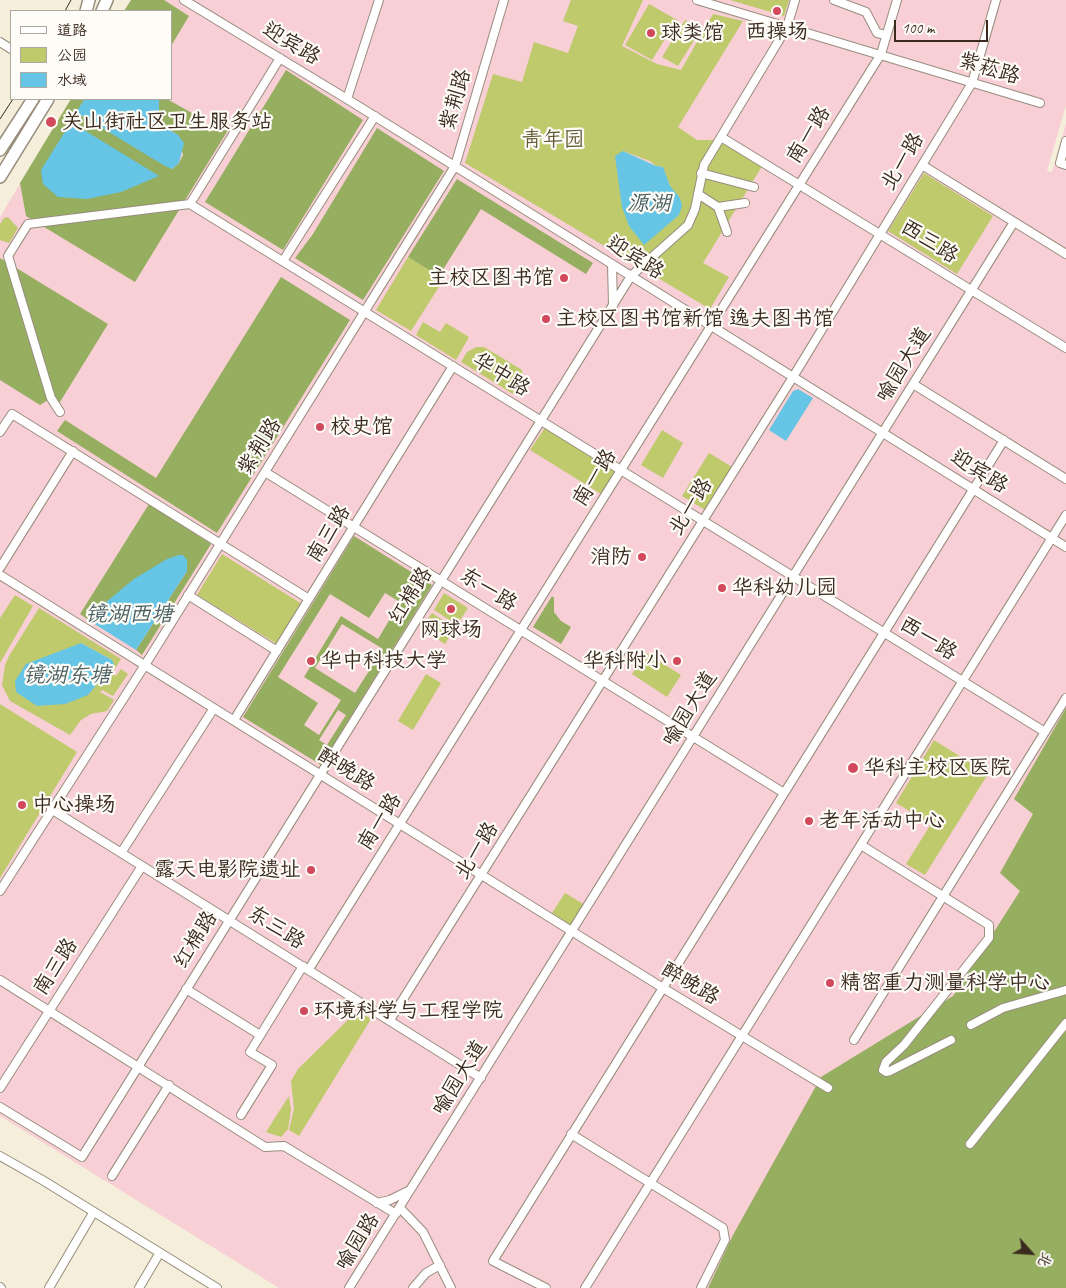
<!DOCTYPE html>
<html>
<head>
<meta charset="utf-8">
<style>
  body { margin:0 }
  #map { position:relative; width:1066px; height:1288px; overflow:hidden; background:#f5eedb; font-family:Caveat,"LXGW WenKai TC",sans-serif }
  canvas { display:block }
  .legend { position:absolute; left:10px; top:10px; width:162px; height:90px; box-sizing:border-box; background:#fdfcf7; border:1px solid #afa8a0; margin:0; padding:6px 9px; list-style:none; font-size:15px; color:#3b2a1e }
  .legend li { display:flex; align-items:center; gap:10px; height:25px }
  .legend b { width:25px; border:1px solid #afa8a0 }
  .north { position:absolute; left:1006px; top:1228px; width:50px; height:50px; -webkit-text-stroke:4px #fdfcf7; paint-order:stroke; rotate:116deg; font-size:14px; font-weight:700; line-height:20px; text-align:center; color:#3b2a1e }
  .north::after { content:''; display:block; margin:auto; width:18px; height:22px; background:#3b2a1e; clip-path:polygon(50% 0,100% 100%,50% 72%,0 100%) }
  .scale { position:absolute; left:894px; top:20px; width:94px; height:22px; box-sizing:border-box; border:2px solid #3b2a1e; border-top:0; padding-left:6px; font-size:15px; line-height:18px; white-space:nowrap; color:#3b2a1e; -webkit-text-stroke:4px #fdfcf7; paint-order:stroke }
</style>
</head>
<body>
<div id="map">
<canvas width="1066" height="1288"></canvas>
<ul class="legend">
<li><b style="height:6px;background:#fff"></b>道路</li>
<li><b style="height:14px;background:#beca6c"></b>公园</li>
<li><b style="height:14px;background:#66c5e4"></b>水域</li>
</ul>
<div class="north">北</div>
<div class="scale">100 m</div>
</div>
<script>
const c = document.querySelector('canvas').getContext('2d');
c.lineJoin = 'round';
function fillPath(path, color) {
  c.fillStyle = color;
  c.fill(path, 'evenodd');
}
function toPath(rows) {
  const path = new Path2D();
  for (const r of rows) {
    path.moveTo(r[0], r[1]);
    for (let i = 2; i < r.length; i += 2) path.lineTo(r[i], r[i + 1]);
  }
  return path;
}
function trace(path, color, width, dash) {
  c.strokeStyle = color;
  c.lineWidth = width;
  c.lineCap = dash ? 'butt' : 'round';
  c.setLineDash(dash || []);
  c.stroke(path);
}
function label(font, color, halo, rows, align = 'center') {
  c.font = font + ' Caveat,"LXGW WenKai TC",sans-serif';
  c.lineWidth = 4.5;
  c.setLineDash([]);
  c.textBaseline = 'middle';
  c.strokeStyle = halo;
  c.fillStyle = color;
  for (const [text, x, y, turn = 0] of rows) {
    c.save();
    c.translate(x, y);
    c.rotate((+turn || 0) * Math.PI / 180);
    c.textAlign = isNaN(turn) ? turn : align;
    if (halo) c.strokeText(text, 0, 0);
    c.fillText(text, 0, 0);
    c.restore();
  }
}
const built = toPath([
  [131,0,1066,0,1066,105,1047,171,1052,172,1066,123,1066,1103,945,1288,279,1288,0,1116,0,217,71,99,171,99,171,11,124,11]
]);
const green = toPath([
  [571,0,643,0,622,46,657,64,681,70,713,14,743,21,678,127,697,140,723,140,764,163,703,263,729,277,710,309,465,163,493,74,522,82,534,42,568,53,578,26,563,21],
  [623,151,650,161,656,166,663,167,670,187,680,198],
  [730,0,789,0,784,16],
  [649,4,677,20,652,60,625,45],
  [685,20,701,29,678,66,662,57],
  [924,173,993,216,957,274,888,231],
  [8,217,18,228,9,243,0,240,0,224,4,218],
  [408,257,439,276,442,282,411,331,376,310],
  [423,322,440,332,446,323,469,337,456,360,416,335],
  [476,347,484,347,522,370,522,379,513,394,461,362,467,352],
  [546,426,617,470,601,494,530,450],
  [662,430,683,443,663,478,641,465],
  [709,453,732,467,705,510,682,496],
  [222,554,302,604,277,644,197,595],
  [444,593,468,608,457,625,434,610],
  [15,595,33,606,0,663,0,618],
  [39,608,121,659,108,680,113,674,116,676,121,669,128,674,113,696,102,690,100,692,114,700,107,711,91,714,81,720,70,735,10,701,2,685,5,665,9,656],
  [81,643,112,660,111,670,107,671,88,695],
  [432,613,455,628,445,644,421,629],
  [646,653,681,675,667,697,632,674],
  [426,674,441,683,413,730,398,721],
  [0,704,77,752,0,878],
  [934,740,988,774,925,875,906,864,931,824,896,803],
  [565,893,585,905,572,926,552,913],
  [358,1010,371,1019,299,1136,289,1130,294,1109,291,1081,298,1069],
  [289,1096,291,1110,288,1129,281,1137,266,1132]
]);
const forest = toPath([
  [131,0,164,0,189,16,171,46,171,11,124,11],
  [286,70,363,120,283,250,205,202],
  [71,99,85,99,77,112,172,169,179,163,183,155,178,135,163,126,159,118,159,99,167,99,199,117,196,123,209,131,228,130,135,282,26,216,20,183],
  [377,128,444,171,363,300,295,258,313,234],
  [457,179,593,263,586,274,481,209,439,276,408,257],
  [0,258,108,324,60,402,51,398,40,405,0,380],
  [281,277,350,320,217,533,57,431,65,420,156,478],
  [149,504,211,544,142,655,136,650,187,571,116,595,105,603,93,623,80,614],
  [354,536,432,585,321,765,243,717],
  [385,593,400,602,378,639,341,616,304,677,341,700,319,735,304,725,318,703,278,677,330,594,369,618],
  [342,624,383,649,355,693,315,668],
  [338,710,346,715,327,745,319,740],
  [552,596,554,598,554,612,561,621,571,627,561,644,533,627],
  [1066,708,1066,1288,708,1288,733,1235,821,1077,953,996,1020,891,1000,873,1033,814,1014,799]
]);
const water = toPath([
  [85,99,159,99,159,118,163,126,178,135,184,143,179,163,172,169,165,166,76,112],
  [71,122,159,176,121,192,87,199,58,197,43,184,41,170],
  [623,151,656,166,663,167,670,186,680,198,682,206,679,215,644,245,629,226,622,207,615,156],
  [798,389,813,398,786,441,769,430,793,391],
  [179,555,183,555,187,560,187,571,136,650,93,623,105,603,134,579,167,559],
  [81,643,112,660,115,667,107,672,88,695,65,704,37,706,16,692,15,681,26,664]
]);
const minor = toPath([
  [184,0,347,99,1066,547],
  [697,0,1040,103],
  [834,0,866,12,877,33,886,35],
  [0,42,11,49],
  [347,99,379,0],
  [721,137,1066,348],
  [1066,141,1060,163,1066,165],
  [922,165,1066,254],
  [701,173,754,187],
  [698,194,718,207,727,232],
  [190,204,1045,732],
  [190,204,280,58],
  [718,207,745,203],
  [283,261,375,116],
  [612,264,613,305],
  [913,384,1066,479],
  [60,412,51,398,8,256,28,224,190,204],
  [0,432,12,414,309,599],
  [265,472,784,793],
  [0,568,73,451],
  [0,575,663,988,828,1088],
  [188,595,277,651],
  [234,720,453,366],
  [51,809,481,1078],
  [861,845,989,925,989,938,904,1045,886,1062,883,1070,886,1072,890,1071,951,1040],
  [121,853,214,708],
  [0,891,145,665,455,166,504,0],
  [309,969,881,54,897,0],
  [0,980,265,1147,284,1146,396,1214],
  [186,989,260,1035],
  [390,1020,793,377,972,83,996,0],
  [971,1025,1003,1008,1066,990],
  [854,1040,1066,698],
  [0,1088,142,866],
  [0,1107,82,1157,631,276,688,225,695,209,704,165,787,27,795,0],
  [241,1115,272,1065,250,1052,303,966],
  [571,1134,723,1228,725,1240,701,1288],
  [970,1144,1066,1023],
  [0,1156,44,1181,217,1288],
  [112,1176,169,1085],
  [377,1203,390,1200,410,1190],
  [400,1208,423,1232,451,1288],
  [0,1287,1,1288],
  [49,1288,93,1213],
  [139,1288,159,1254],
  [349,1288,1014,222],
  [413,1288,426,1273,440,1265],
  [546,1288,493,1261,1004,440],
  [585,1288,1066,515]
]);
const highway = toPath([
  [86,11,89,0],
  [102,11,107,0],
  [0,150,33,99],
  [0,177,48,99]
]);
const tram = toPath([
  [65,11,71,0],
  [0,119,13,99]
]);
const markers = [
  [777,11,5,"#d1495b"],
  [651,33,5,"#d1495b"],
  [51,122,6,"#d1495b"],
  [564,278,5,"#d1495b"],
  [546,319,5,"#d1495b"],
  [320,427,5,"#d1495b"],
  [642,557,5,"#d1495b"],
  [722,588,5,"#d1495b"],
  [451,609,5,"#d1495b"],
  [311,661,5,"#d1495b"],
  [677,661,5,"#d1495b"],
  [853,768,6,"#d1495b"],
  [22,805,5,"#d1495b"],
  [809,821,5,"#d1495b"],
  [311,870,5,"#d1495b"],
  [830,983,5,"#d1495b"],
  [304,1011,5,"#d1495b"]
];
const poiNames = [
  ["西操场",777,32,"center"],
  ["球类馆",661,33],
  ["关山街社区卫生服务站",62,122],
  ["主校区图书馆",554,278,"right"],
  ["主校区图书馆新馆 逸夫图书馆",556,319],
  ["校史馆",330,427],
  ["消防",632,557,"right"],
  ["华科幼儿园",732,588],
  ["网球场",451,630,"center"],
  ["华中科技大学",321,661],
  ["华科附小",667,661,"right"],
  ["华科主校区医院",864,768],
  ["中心操场",32,805],
  ["老年活动中心",819,821],
  ["露天电影院遗址",301,870,"right"],
  ["精密重力测量科学中心",840,983],
  ["环境科学与工程学院",314,1011]
];
const streetNames = [
  ["迎宾路",291,44,31],
  ["紫菘路",989,69,17],
  ["紫荆路",456,100,-74],
  ["南一路",809,135,-58],
  ["北一路",903,162,-59],
  ["西三路",929,242,32],
  ["迎宾路",635,258,32],
  ["喻园大道",904,365,-58],
  ["华中路",501,375,32],
  ["紫荆路",260,447,-58],
  ["迎宾路",979,472,32],
  ["南一路",595,478,-58],
  ["北一路",691,507,-58],
  ["南三路",329,534,-58],
  ["东一路",488,590,32],
  ["红棉路",411,596,-58],
  ["西一路",928,639,32],
  ["喻园大道",690,709,-58],
  ["醉晚路",346,770,32],
  ["南一路",380,822,-58],
  ["北一路",477,851,-58],
  ["东三路",276,928,32],
  ["红棉路",196,940,-58],
  ["南三路",56,967,-57],
  ["醉晚路",690,984,31],
  ["喻园大道",460,1078,-58],
  ["喻园路",358,1242,-58]
];
const parkNames = [
  ["青年园",553,140]
];
const waterNames = [
  ["源湖",649,204],
  ["镜湖西塘",129,615],
  ["镜湖东塘",67,676]
];
fillPath(built, '#f7cfd5');
fillPath(green, '#beca6c');
fillPath(forest, '#96ae60');
fillPath(water, '#66c5e4');
trace(minor, '#988c7c', 10);
trace(highway, '#988c7c', 14);
trace(minor, '#fff', 8);
trace(highway, '#fff', 11);
trace(tram, '#3b2a1e', 1);
for (const [x, y, r, color] of markers) {
  const dot = new Path2D();
  dot.arc(x, y, r, 0, 2 * Math.PI);
  c.fillStyle = color;
  c.fill(dot);
  trace(dot, '#fdfcf7', 2);
}
label('21px', '#3b2a1e', '#fdfcf7', poiNames, 'left');
label('21px', '#3b2a1e', '#fdfcf7', streetNames);
label('21px', '#625a35', '#fdfcf7', parkNames);
label('italic 22px', '#4a6063', '#fdfcf7', waterNames);
</script>
</body>
</html>
